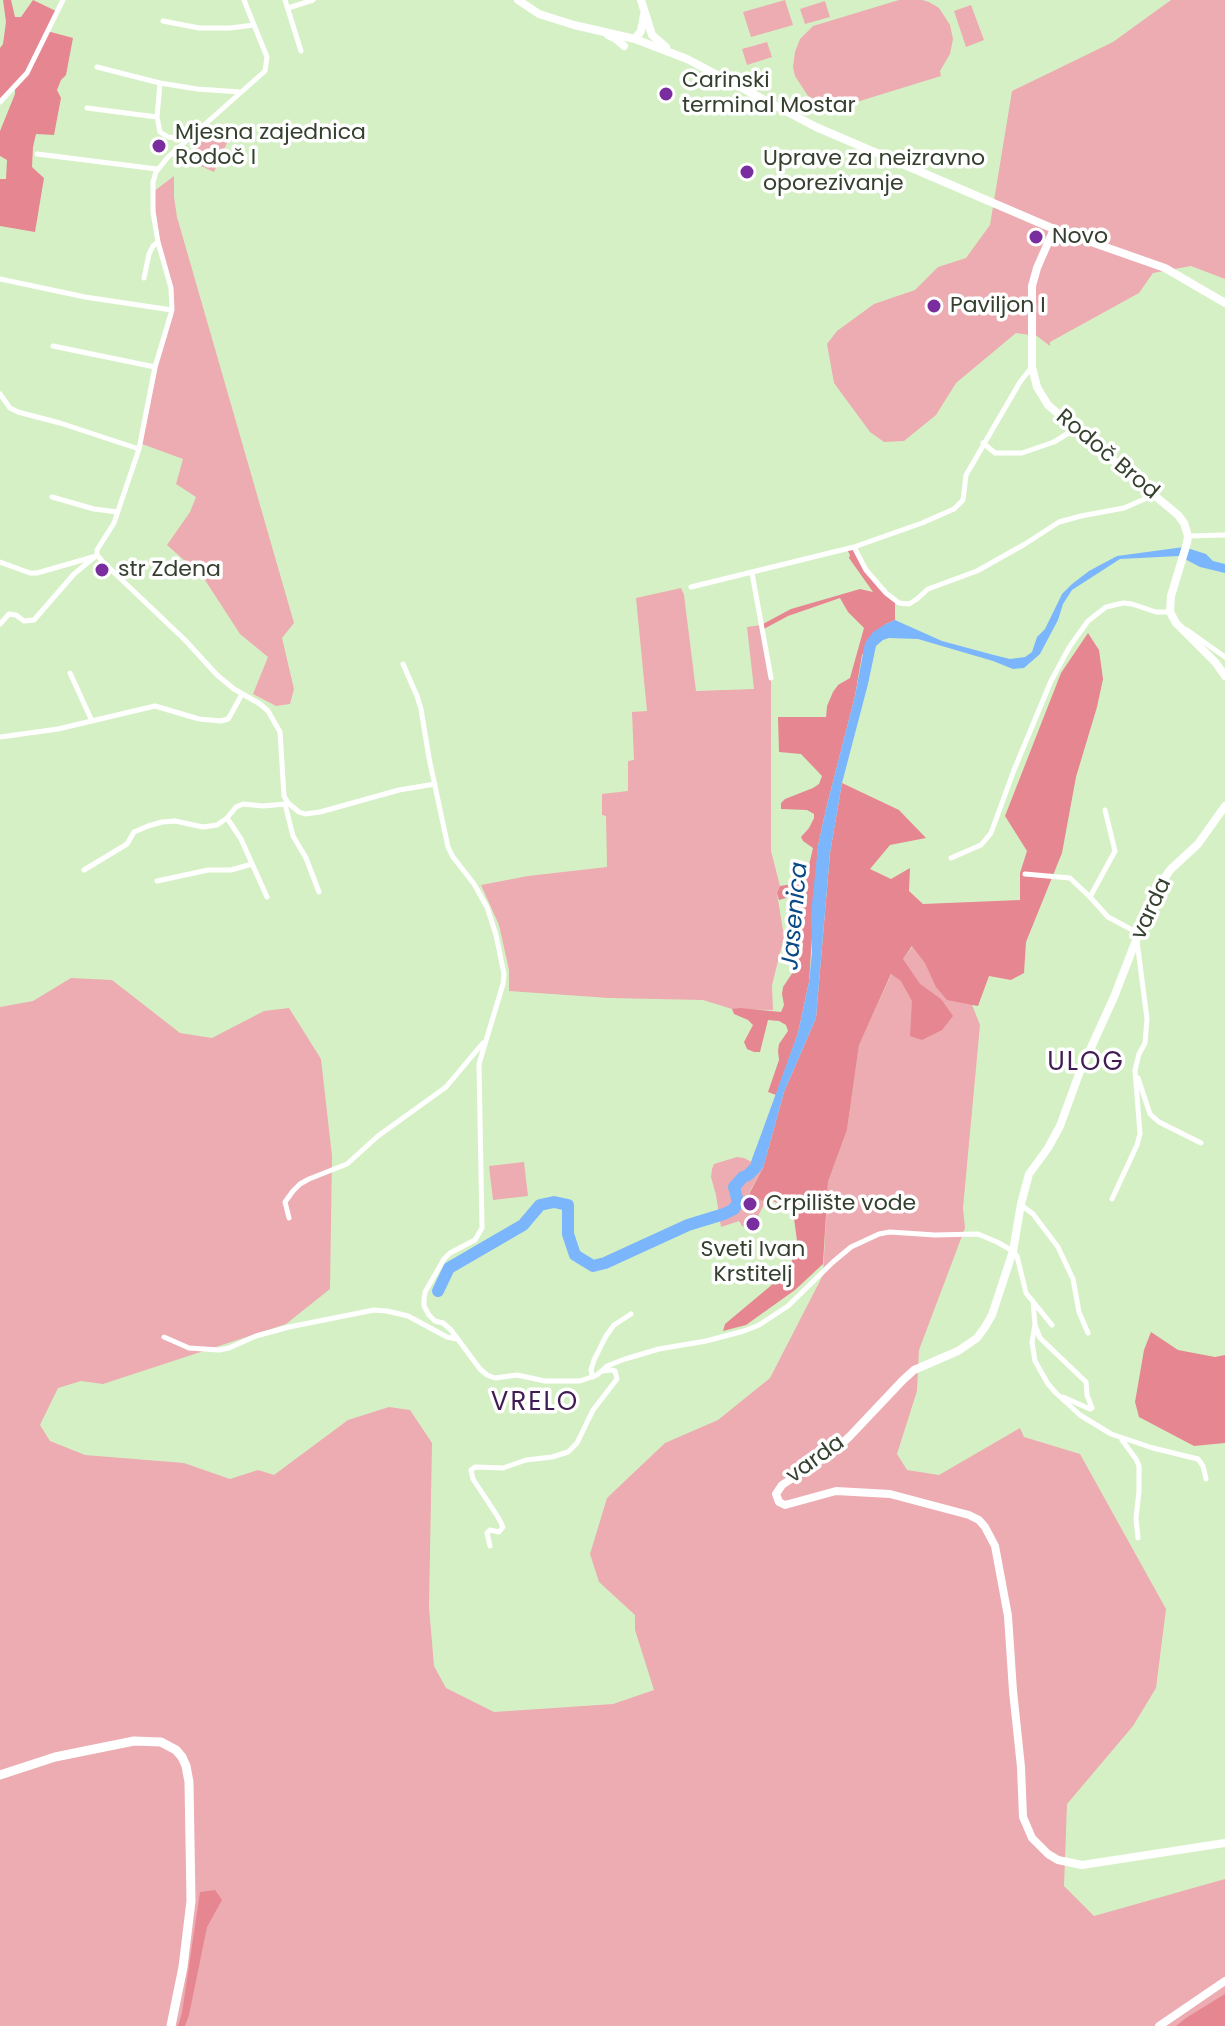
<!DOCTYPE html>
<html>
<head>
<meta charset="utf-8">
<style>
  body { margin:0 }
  canvas { display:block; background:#d6f0c5 }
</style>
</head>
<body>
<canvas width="1225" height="2026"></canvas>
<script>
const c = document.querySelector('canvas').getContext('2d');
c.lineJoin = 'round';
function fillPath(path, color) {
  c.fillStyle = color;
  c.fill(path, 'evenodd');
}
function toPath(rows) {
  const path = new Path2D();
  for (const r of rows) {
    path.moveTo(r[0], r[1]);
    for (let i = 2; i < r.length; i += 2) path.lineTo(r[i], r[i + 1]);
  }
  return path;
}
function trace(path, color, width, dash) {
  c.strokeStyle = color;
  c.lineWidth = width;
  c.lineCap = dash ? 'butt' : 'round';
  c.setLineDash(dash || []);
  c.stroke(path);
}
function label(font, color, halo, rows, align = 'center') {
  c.font = font + ' Poppins,sans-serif';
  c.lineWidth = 7;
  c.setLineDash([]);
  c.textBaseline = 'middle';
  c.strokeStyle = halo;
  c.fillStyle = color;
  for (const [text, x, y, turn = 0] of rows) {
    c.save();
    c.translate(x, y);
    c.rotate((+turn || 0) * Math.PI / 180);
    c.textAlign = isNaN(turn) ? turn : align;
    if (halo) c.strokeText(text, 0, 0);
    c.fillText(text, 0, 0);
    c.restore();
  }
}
const green = toPath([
  [785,0,793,25,751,37,743,12],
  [899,0,922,0,929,2,939,8,950,25,953,39,950,54,940,71,941,76,821,113,819,106,822,104,822,103,808,96,795,76,793,67,795,52,800,39,813,26],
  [1171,0,1225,0,1225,279,1191,266,1153,273,1139,293,1050,342,1050,346,1037,336,1016,333,956,383,936,415,904,441,884,442,870,432,834,383,827,344,837,331,874,304,915,290,938,267,966,258,990,225,1012,91,1113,42],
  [825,1,830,17,805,24,800,9],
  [971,5,984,40,966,47,954,11],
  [767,42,772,57,747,65,742,49],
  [207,125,230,136,214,172,190,161],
  [174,176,174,197,177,217,294,623,282,638,294,689,290,704,276,706,253,694,268,657,240,634,203,577,167,545,190,512,196,497,176,484,183,459,142,444,158,366,173,315,173,293,160,243,153,192],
  [681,588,684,595,696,691,754,689,747,627,761,625,771,678,771,851,780,886,777,893,784,937,772,985,773,1010,732,1009,703,1000,609,998,509,991,509,970,499,925,481,885,528,876,607,867,606,816,602,815,602,794,628,791,628,761,634,760,632,712,647,711,636,598],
  [948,944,980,1025,963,1208,965,1228,919,1350,917,1391,897,1454,907,1470,939,1475,1020,1428,1024,1437,1080,1454,1166,1609,1156,1688,1133,1726,1067,1804,1064,1886,1094,1916,1225,1879,1225,2026,0,2026,0,1007,33,1001,71,978,112,980,180,1033,212,1038,264,1011,289,1008,321,1059,332,1156,330,1289,286,1324,103,1384,81,1381,58,1388,40,1425,50,1441,85,1455,184,1463,230,1479,258,1470,274,1475,348,1420,389,1407,410,1410,432,1443,429,1607,434,1666,446,1688,494,1712,613,1704,654,1690,635,1630,635,1615,599,1582,590,1554,607,1498,665,1443,718,1420,770,1378,823,1275,828,1182,847,1130,859,1044,892,973,913,946],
  [737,1157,744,1158,763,1168,749,1193,765,1202,752,1229,742,1226,739,1221,721,1227,716,1195,711,1177,712,1169,714,1164],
  [524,1162,528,1196,493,1200,489,1166]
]);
const forest = toPath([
  [3,0,11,0,15,17,21,17,33,0,56,11,47,31,73,38,66,75,61,80,57,90,61,98,54,135,36,134,33,147,32,167,44,178,35,232,0,226,0,179,6,179,7,160,0,156,0,131,15,94,15,89,0,102,0,48,3,44,6,22],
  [854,547,860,561,895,600,895,620,886,624,862,655,855,696,826,809,818,846,809,982,798,1033,776,1095,768,1092,779,1060,778,1051,779,1044,788,1031,786,1025,779,1021,768,1020,760,1052,754,1052,747,1049,744,1042,753,1025,748,1020,734,1014,732,1009,740,1008,781,1012,784,1005,782,994,783,987,795,969,798,958,799,937,791,930,789,921,798,904,799,899,790,897,779,900,777,893,780,886,805,882,813,848,803,841,801,837,809,828,814,818,814,814,807,810,781,809,781,803,785,799,813,788,819,784,822,776,801,754,779,752,778,717,826,717,827,706,833,692,838,685,850,678,864,628,848,612,840,598,788,616,762,630,761,625,791,609,860,589,873,592,849,558,850,555,846,548],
  [1088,633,1099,650,1103,679,1097,707,1076,777,1062,853,1026,942,1024,973,1011,980,989,976,978,1006,947,1000,936,987,925,963,912,946,903,959,920,984,941,999,953,1016,942,1030,922,1040,910,1036,912,1001,901,981,891,974,859,1045,847,1130,828,1182,823,1264,795,1290,746,1325,723,1331,725,1324,786,1273,798,1248,793,1211,773,1201,765,1202,749,1194,763,1168,784,1092,816,1018,830,853,842,783,899,810,926,838,890,845,870,869,891,879,910,868,909,891,923,904,1020,900,1020,873,1027,851,1005,816,1061,673],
  [1151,1332,1178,1350,1215,1357,1225,1355,1225,1443,1194,1446,1139,1417,1135,1402,1144,1350],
  [215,1890,222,1900,207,1927,189,2015,185,2026,178,2026,182,2013,200,1892],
  [1225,1994,1225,2026,1176,2026,1186,2018]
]);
const water = toPath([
  [1184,547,1206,554,1213,561,1225,564,1225,573,1200,567,1179,556,1120,559,1072,590,1063,604,1058,620,1040,654,1024,668,1013,669,993,661,918,639,889,638,883,640,876,646,868,684,842,783,830,853,816,1018,784,1092,763,1168,751,1162,798,1033,809,982,812,952,811,914,818,846,826,809,855,696,865,643,873,632,886,624,895,620,942,641,990,654,1010,659,1025,657,1032,652,1037,637,1045,629,1062,594,1072,584,1089,571,1117,556]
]);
const river = toPath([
  [438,1291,449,1268,523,1225,540,1205,554,1202,568,1205,568,1234,575,1255,593,1266,605,1263,688,1225,724,1214,734,1209,738,1202,734,1187,743,1177,748,1175,756,1167,761,1152]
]);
const street = toPath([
  [285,0,301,51],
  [288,8,313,0],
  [163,21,199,28,230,28,254,25],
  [97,67,160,83,197,89,240,92],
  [160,83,157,117,160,132,168,137,186,139],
  [0,102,27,73,63,0],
  [87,108,157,117],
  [37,154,157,169],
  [144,278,149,254,153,246,158,242],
  [0,279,85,297,172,310],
  [53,346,155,367],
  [0,394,10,408,18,412,60,423,139,449],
  [983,443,995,453,1022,453,1054,442,1075,429],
  [52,497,94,509,118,512],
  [1188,536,1225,535],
  [854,547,866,570,886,593,899,603,909,604,917,599,928,589,977,571,1025,544,1059,522,1081,516,1124,508,1154,495],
  [97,555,103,562,185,640,217,675,234,689,260,704,268,711,280,732,284,796,288,803,299,812,305,814,320,812,399,790,435,784],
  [0,562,30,573,37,573,93,557],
  [752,573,771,678],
  [691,587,854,547,922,523,954,509,963,500,966,475,1020,382,1031,368],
  [0,624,9,614,16,615,24,621,34,620,74,574,97,555,97,550,114,523,139,449,155,367,172,310,171,288,158,242,153,212,153,182,156,172,168,157,265,71,267,57,244,0],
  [1187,630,1225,657],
  [403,664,417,696,421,709,429,758,448,847,453,857,474,884,487,907,496,935,504,974,503,984,479,1064,482,1228,475,1240,450,1253,444,1259,425,1292,424,1299,424,1306,429,1315,435,1321,443,1323,451,1330,480,1369,487,1375,495,1378,517,1375,545,1381,580,1381,597,1375,607,1366,625,1359,659,1349,706,1341,744,1331,759,1325,788,1306,833,1262,851,1247,879,1234,890,1232,935,1235,978,1234,997,1242,1013,1251,1017,1256,1026,1293,1052,1325],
  [70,673,92,721],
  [0,737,58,729,155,706,199,719,221,721,228,719,230,716,242,694],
  [287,803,285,804,293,836,306,858,319,892],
  [951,858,981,845,991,833,1014,770,1051,681,1070,646,1088,621,1106,607,1123,603,1132,604,1156,612,1170,612],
  [84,870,127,844,134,832,148,826,162,822,175,821,203,827,217,825,227,818],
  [1025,874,1070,878,1090,897,1108,917,1138,933],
  [157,881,208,870,231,870,252,864],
  [267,897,241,839,227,818,236,807,243,804,263,806,285,804],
  [1090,897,1115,851,1105,810],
  [1138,1078,1150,1114,1159,1122,1201,1143],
  [1112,1199,1137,1145,1140,1134,1135,1070,1139,1054,1145,1043,1147,1019,1137,941],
  [1021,1205,1033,1214,1058,1247,1073,1279,1079,1312,1088,1333],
  [289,1218,285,1202,293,1191,300,1184,309,1179,347,1164,378,1136,446,1087,483,1043],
  [1033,1301,1035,1325,1040,1338,1086,1382,1087,1395,1092,1408,1090,1409,1063,1397],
  [1035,1325,1032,1342,1035,1361,1048,1384,1056,1393,1080,1415,1111,1434,1153,1448,1198,1459,1203,1466,1206,1479],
  [164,1337,189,1348,219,1350,229,1348,256,1336,289,1327,374,1310,387,1311,408,1316,447,1337,457,1339],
  [593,1377,591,1370,594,1360,606,1336,614,1325,631,1314],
  [1122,1440,1136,1459,1139,1466,1139,1491,1136,1518,1138,1538],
  [490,1546,487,1533,490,1530,499,1532,503,1527,498,1517,473,1479,471,1470,475,1467,503,1468,526,1460,552,1457,568,1452,577,1443,593,1410,617,1379,615,1371,611,1370,603,1371]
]);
const secondary = toPath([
  [518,0,539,14,574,25,635,39,687,59,816,127,1054,229,1165,268,1225,303],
  [641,0,652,35,666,47],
  [608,35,616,39,624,46],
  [635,39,641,31,644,15],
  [1054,229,1037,268,1032,286,1032,367,1037,387,1048,405,1154,495,1178,515,1184,523,1188,536,1187,543,1171,596,1170,612,1176,623,1216,663,1225,676],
  [1225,806,1198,844,1171,869,1156,889,1114,997,1079,1074,1060,1126,1048,1148,1029,1174,1021,1204,1013,1251,992,1315,985,1327,977,1338,958,1351,914,1370,903,1380,850,1436,833,1452,782,1485,776,1494,779,1502,785,1505,836,1491,890,1494,969,1515,979,1520,985,1527,995,1546,1008,1616,1013,1691,1021,1767,1023,1817,1032,1838,1048,1854,1058,1860,1082,1865,1225,1843],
  [1159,2026,1225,1981]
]);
const primary = toPath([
  [0,1775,55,1757,134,1741,161,1742,176,1750,182,1757,186,1766,189,1782,191,1901,183,1967,171,2026]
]);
const markers = [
  [666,94,8,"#7a2d9e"],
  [159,146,8,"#7a2d9e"],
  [747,172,8,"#7a2d9e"],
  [1036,237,8,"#7a2d9e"],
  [934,306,8,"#7a2d9e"],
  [102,570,8,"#7a2d9e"],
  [750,1204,8,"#7a2d9e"],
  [753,1224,8,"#7a2d9e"]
];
const poiNames = [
  ["Carinski",682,81],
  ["terminal Mostar",682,106],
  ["Mjesna zajednica",175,133],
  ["Rodoč I",175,158],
  ["Uprave za neizravno",763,159],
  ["oporezivanje",763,184],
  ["Novo",1052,237],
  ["Paviljon I",950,306],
  ["str Zdena",118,570],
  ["Crpilište vode",766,1204],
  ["Sveti Ivan",753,1250,"center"],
  ["Krstitelj",753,1275,"center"]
];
const streetNames = [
  ["Rodoč Brod",1107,455,40],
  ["varda",1152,909,-65],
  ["varda",816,1460,-36]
];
const waterNames = [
  ["Jasenica",796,916,-85]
];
const quarterNames = [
  ["ULOG",1086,1063],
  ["VRELO",535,1403]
];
fillPath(green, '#ecacb2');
fillPath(forest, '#e68691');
fillPath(water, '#7bb6fc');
trace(river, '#7bb6fc', 12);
trace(street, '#fff', 5);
trace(secondary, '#fff', 8);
trace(primary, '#fff', 9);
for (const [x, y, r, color] of markers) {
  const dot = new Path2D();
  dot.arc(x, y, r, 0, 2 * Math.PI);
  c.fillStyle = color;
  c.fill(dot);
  trace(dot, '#fff', 3);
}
label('22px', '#36402f', '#fff', poiNames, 'left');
label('22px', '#36402f', '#fff', streetNames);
label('italic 24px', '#084986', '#fff', waterNames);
c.letterSpacing = '2px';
label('26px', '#401c52', '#fff', quarterNames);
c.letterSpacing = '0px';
</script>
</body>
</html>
